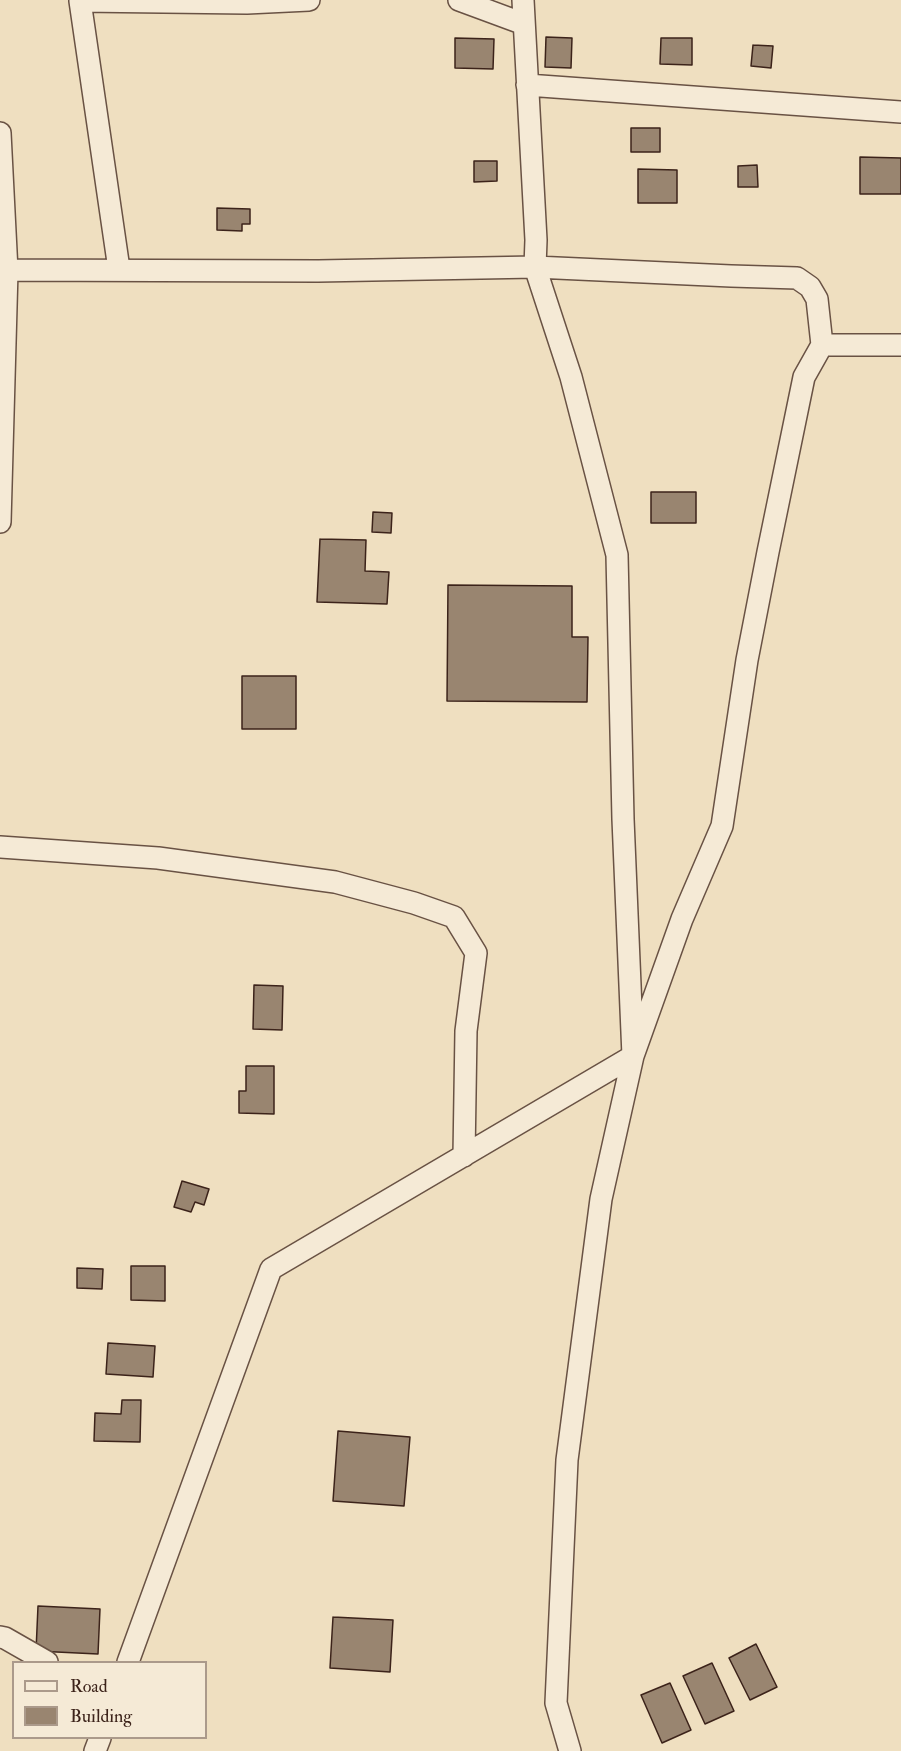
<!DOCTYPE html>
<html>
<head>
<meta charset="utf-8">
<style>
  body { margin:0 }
  #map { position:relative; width:901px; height:1751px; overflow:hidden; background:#efdfc0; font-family:"IM FELL Double Pica",serif }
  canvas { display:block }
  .legend { position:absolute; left:12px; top:1661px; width:195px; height:78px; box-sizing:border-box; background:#f5ead6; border:2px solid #ab9a8b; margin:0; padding:8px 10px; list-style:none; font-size:18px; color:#3c231a }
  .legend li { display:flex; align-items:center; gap:12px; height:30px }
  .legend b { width:30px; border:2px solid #ab9a8b }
</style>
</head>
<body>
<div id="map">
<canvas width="901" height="1751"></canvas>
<ul class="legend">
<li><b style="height:8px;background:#f5ead6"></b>Road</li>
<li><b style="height:16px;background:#998570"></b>Building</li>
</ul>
</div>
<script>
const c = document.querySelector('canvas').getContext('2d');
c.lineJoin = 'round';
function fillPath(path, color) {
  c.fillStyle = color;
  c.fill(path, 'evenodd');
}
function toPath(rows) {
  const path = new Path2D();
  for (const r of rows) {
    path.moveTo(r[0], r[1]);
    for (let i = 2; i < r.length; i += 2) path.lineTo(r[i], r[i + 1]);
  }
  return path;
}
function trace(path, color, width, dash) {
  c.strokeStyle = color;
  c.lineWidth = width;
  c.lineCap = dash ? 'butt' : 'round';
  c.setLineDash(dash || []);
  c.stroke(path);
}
const building = toPath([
  [546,37,572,38,571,68,545,67,546,37],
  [455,38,494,39,493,69,455,68,455,38],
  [661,38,692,38,692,65,660,64,661,38],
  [753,45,773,46,771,68,751,66,753,45],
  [631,128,660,128,660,152,631,152,631,128],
  [860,157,901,158,901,194,860,194,860,157],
  [474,161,497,161,497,181,474,182,474,161],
  [757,165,758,187,738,187,738,166,757,165],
  [638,169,677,170,677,203,638,203,638,169],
  [217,208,250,209,250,224,242,224,242,231,217,230,217,208],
  [651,492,696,492,696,523,651,523,651,492],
  [373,512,392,513,391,533,372,532,373,512],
  [320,539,366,540,365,571,389,572,387,604,317,602,320,539],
  [448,585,572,586,572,637,588,637,587,702,447,701,448,585],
  [242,676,296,676,296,729,242,729,242,676],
  [254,985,283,986,282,1030,253,1029,254,985],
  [246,1066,274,1066,274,1114,239,1113,239,1091,246,1091,246,1066],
  [182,1181,209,1189,204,1205,195,1202,191,1212,174,1207,182,1181],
  [131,1266,165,1266,165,1301,131,1300,131,1266],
  [77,1268,103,1269,102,1289,77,1288,77,1268],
  [108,1343,155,1346,153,1377,106,1374,108,1343],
  [122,1400,141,1400,140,1442,94,1441,95,1413,121,1414,122,1400],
  [338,1431,410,1437,404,1506,333,1501,338,1431],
  [38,1606,100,1609,98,1654,36,1651,38,1606],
  [333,1617,393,1620,390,1672,330,1668,333,1617],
  [756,1644,777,1687,750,1700,729,1658,756,1644],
  [712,1663,734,1711,705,1724,683,1676,712,1663],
  [670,1683,691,1730,662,1743,641,1695,670,1683]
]);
const minor = toPath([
  [459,0,524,24],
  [527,85,901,112],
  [0,133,7,271,0,522],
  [119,269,80,1,247,3,309,0],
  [0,270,318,271,535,267,571,377,617,555,623,819,633,1056,601,1199,567,1460,556,1703,570,1751],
  [822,345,901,345],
  [0,847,158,858,335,882,414,903,454,917,476,953,466,1031,464,1156],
  [0,1637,5,1638,47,1662],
  [128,1662,271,1269,633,1056,682,919,722,826,747,660,768,552,804,377,822,345,817,299,810,287,797,278,731,276,535,267,536,240,523,0],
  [95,1751,100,1738]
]);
fillPath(building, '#998570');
trace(building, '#3c231a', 1.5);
trace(minor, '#695244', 24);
trace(minor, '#f5ead6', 21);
</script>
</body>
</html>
